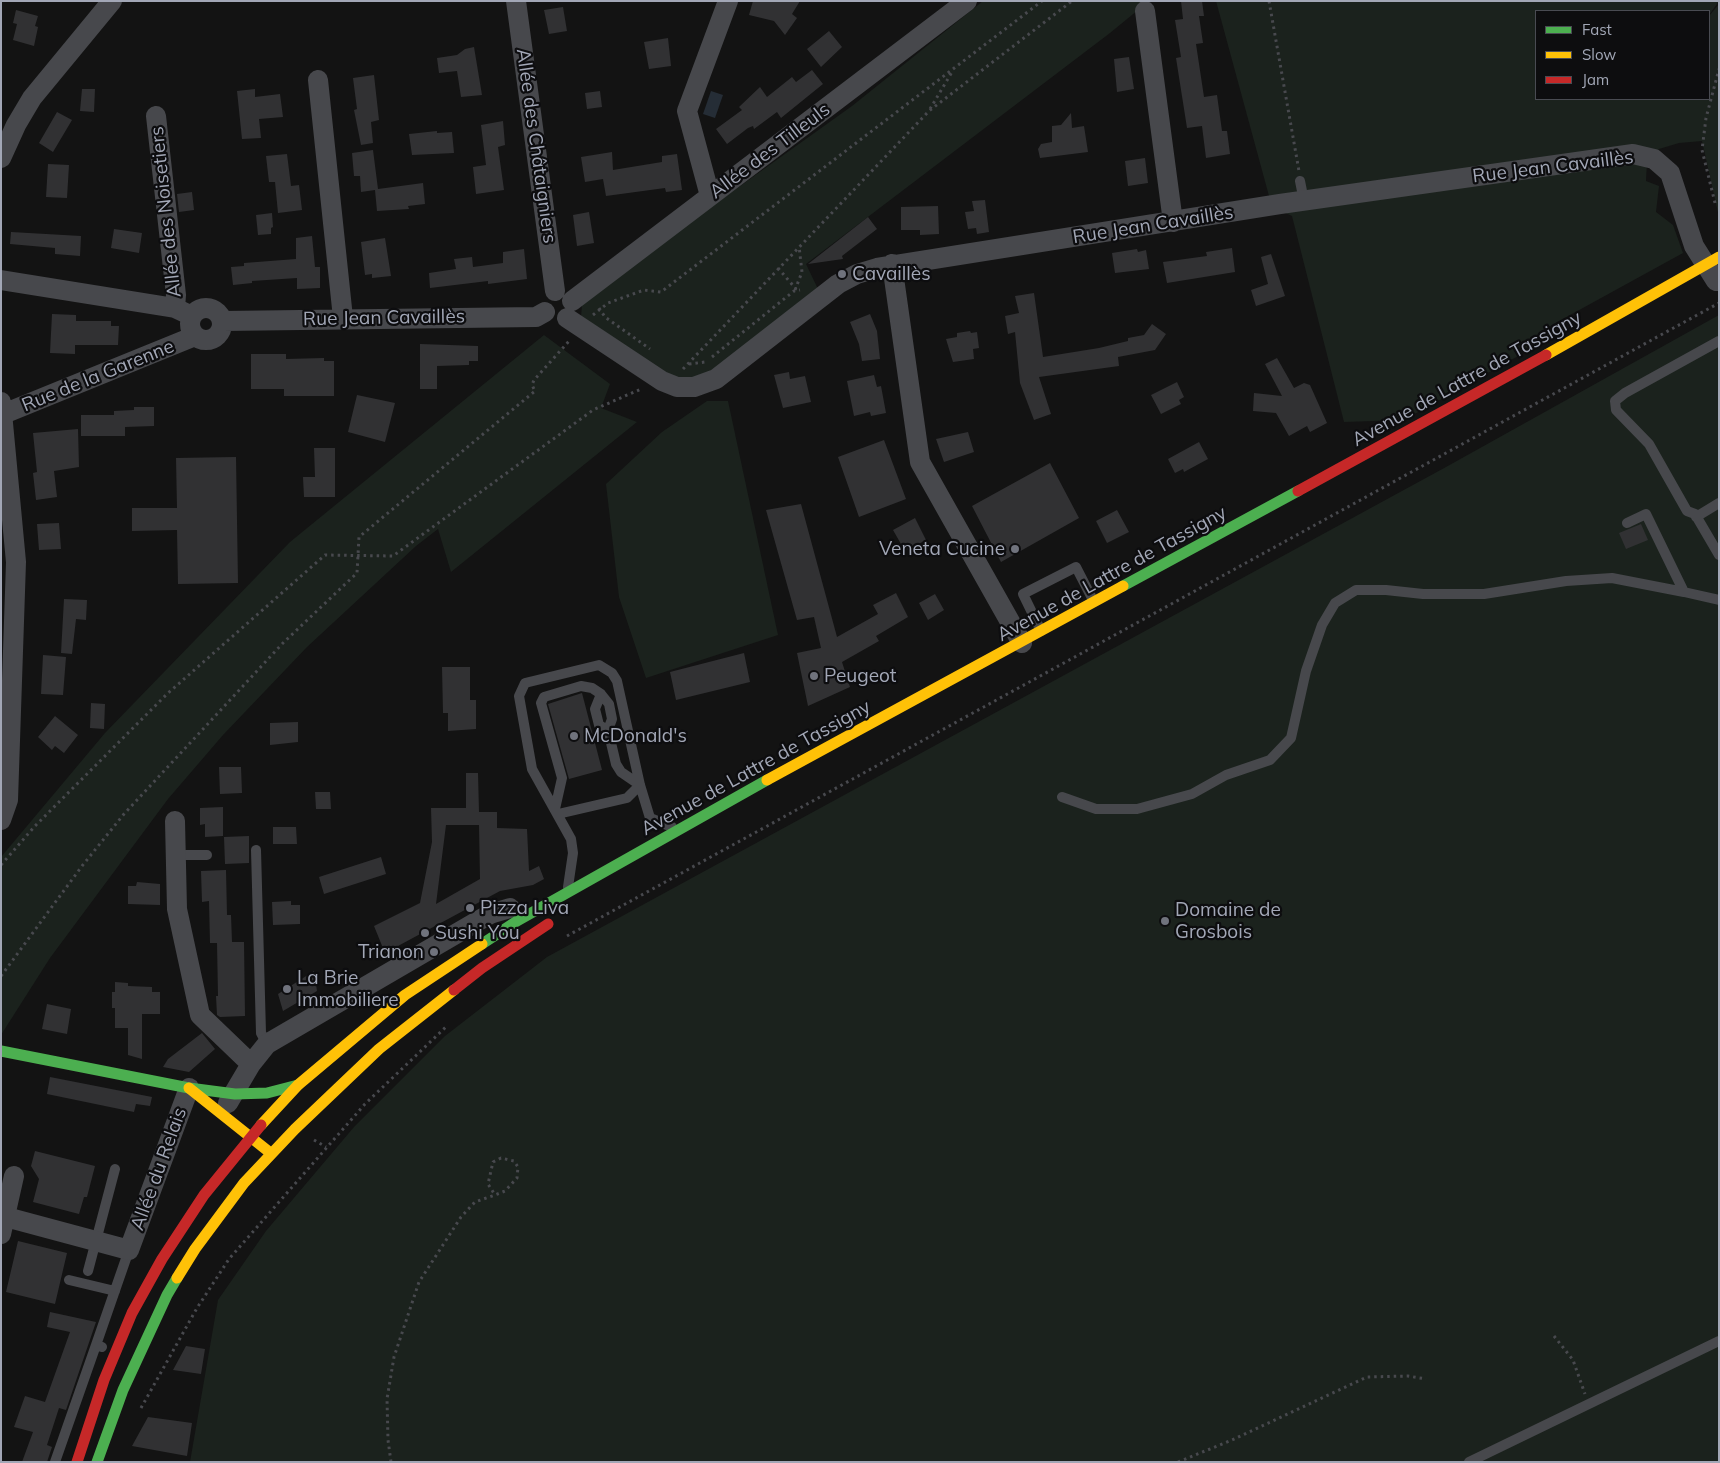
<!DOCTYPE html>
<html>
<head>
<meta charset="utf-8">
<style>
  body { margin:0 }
  #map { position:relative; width:1720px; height:1463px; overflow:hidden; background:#131313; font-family:Mulish,sans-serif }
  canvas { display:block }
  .frame { position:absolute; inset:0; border:2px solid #a2a7b6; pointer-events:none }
  .legend { position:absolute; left:1535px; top:10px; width:175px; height:90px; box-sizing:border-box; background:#0d0d0f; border:1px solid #494b52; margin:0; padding:6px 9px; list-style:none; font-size:15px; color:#a2a7b6 }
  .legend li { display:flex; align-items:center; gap:10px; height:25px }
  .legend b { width:25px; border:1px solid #494b52 }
</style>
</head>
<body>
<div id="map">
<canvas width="1720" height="1463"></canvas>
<div class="frame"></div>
<ul class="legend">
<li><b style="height:6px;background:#4caf50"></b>Fast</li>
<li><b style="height:6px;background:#ffc107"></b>Slow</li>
<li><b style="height:6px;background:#c62828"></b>Jam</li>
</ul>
</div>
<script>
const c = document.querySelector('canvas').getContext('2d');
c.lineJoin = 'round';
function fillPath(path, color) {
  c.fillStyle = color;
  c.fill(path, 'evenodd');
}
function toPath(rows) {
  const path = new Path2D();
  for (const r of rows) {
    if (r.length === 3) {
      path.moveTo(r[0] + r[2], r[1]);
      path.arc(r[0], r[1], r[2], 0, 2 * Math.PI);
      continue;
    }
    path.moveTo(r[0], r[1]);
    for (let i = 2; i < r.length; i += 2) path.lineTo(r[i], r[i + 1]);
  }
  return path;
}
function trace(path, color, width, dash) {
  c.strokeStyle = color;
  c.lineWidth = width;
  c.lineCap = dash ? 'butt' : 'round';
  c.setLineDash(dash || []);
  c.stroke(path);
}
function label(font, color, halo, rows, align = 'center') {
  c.font = font + ' Mulish,sans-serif';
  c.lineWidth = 4.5;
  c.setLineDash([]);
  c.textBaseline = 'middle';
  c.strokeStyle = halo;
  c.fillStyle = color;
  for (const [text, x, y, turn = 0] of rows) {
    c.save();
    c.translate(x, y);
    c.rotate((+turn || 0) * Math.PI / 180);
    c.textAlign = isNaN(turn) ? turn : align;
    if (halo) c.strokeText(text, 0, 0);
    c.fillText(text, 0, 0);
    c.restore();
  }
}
const green = toPath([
  [983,1,1149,1,1110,33,806,264,818,289,725,364,700,377,681,381,662,373,581,317,582,305,634,262,852,106],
  [1216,1,1719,1,1709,15,1709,11,1536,11,1536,99,1709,99,1709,16,1719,4,1719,217,1702,141,1679,143,1659,149,1647,161,1646,181,1659,186,1656,212,1673,225,1683,253,1541,331,1520,355,1404,420,1344,422,1292,216,1272,207],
  [1719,315,1719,1462,190,1462,218,1300,266,1231,354,1127,445,1036,547,957,1446,467],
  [544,335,610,384,601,408,637,422,451,572,438,529,416,546,307,647,223,735,168,799,50,958,1,1035,1,857,105,733,290,542],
  [707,401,728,401,778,635,646,678,619,597,606,484,662,432]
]);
const water = toPath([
  [711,91,723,95,715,118,703,114]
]);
const building = toPath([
  [753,1,800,1,792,14,797,18,785,35,774,21,749,15],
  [1181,1,1202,1,1204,16,1199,16,1203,43,1196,44,1204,97,1217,95,1222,131,1227,131,1230,154,1206,158,1202,126,1187,128,1176,58,1181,57,1175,20,1183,19],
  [563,7,567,31,549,34,544,10],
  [16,10,38,16,35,26,38,27,34,46,13,40,17,24,13,23],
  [829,31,842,47,821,67,807,49],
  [668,38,671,66,649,69,644,42],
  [474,47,482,95,461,97,457,71,439,73,437,58,457,55,465,49],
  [1129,57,1134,89,1117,92,1114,59],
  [812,70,823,84,781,118,777,112,754,129,753,126,748,128,727,144,716,129,742,110,739,107,760,87,767,97,792,77,796,82],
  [374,75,379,120,371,122,373,143,361,145,354,110,357,109,353,78],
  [82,89,95,89,94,112,80,111],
  [255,89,255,97,280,94,283,117,259,119,261,138,242,139,237,91],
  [600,91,602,107,587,109,585,93],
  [57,112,72,120,53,152,39,143],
  [1071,113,1072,128,1084,126,1088,152,1040,158,1038,149,1041,144,1052,142,1052,126,1061,125],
  [503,121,505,145,498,147,504,190,476,194,473,167,486,165,481,125],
  [437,131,437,133,452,132,454,153,412,155,409,134],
  [373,150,378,189,423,183,425,204,408,206,409,209,377,211,375,190,361,192,360,176,354,176,352,153],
  [612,152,613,170,662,162,662,156,677,154,682,190,666,192,665,188,606,196,603,179,585,182,581,157],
  [287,154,291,186,299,185,302,210,278,213,275,182,269,182,266,156],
  [1145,158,1148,183,1128,186,1125,161],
  [48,164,69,165,67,198,46,197],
  [192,192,194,210,179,212,177,194],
  [985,200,989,232,977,234,976,228,968,229,965,212,974,211,972,201],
  [938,206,939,234,920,235,920,230,901,230,901,207],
  [589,212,594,243,577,246,573,215],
  [272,213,273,227,271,228,271,234,258,235,256,215],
  [868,217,877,229,842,256,843,259,808,264],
  [114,229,142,233,139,253,111,248],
  [11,232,81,236,80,256,55,254,55,248,10,244],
  [312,236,315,267,320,267,320,288,297,289,297,278,252,281,252,283,233,285,231,267,244,266,244,263,296,259,296,238],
  [385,238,391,276,372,278,372,274,365,275,361,242],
  [1232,248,1235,272,1167,283,1163,262,1207,256,1206,252],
  [524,249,527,279,488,284,488,281,430,288,429,273,456,269,454,259,472,257,473,267,503,263,503,252],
  [1137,249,1138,252,1146,250,1149,269,1115,273,1112,253],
  [1271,254,1285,296,1256,306,1251,290,1268,284,1261,257],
  [1034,293,1043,357,1099,348,1128,341,1128,338,1144,335,1152,324,1166,334,1155,350,1118,357,1119,366,1039,377,1051,414,1034,420,1020,383,1015,332,1008,334,1005,316,1019,313,1015,296],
  [52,314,76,315,76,321,111,321,111,326,119,326,118,345,75,345,75,354,50,353],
  [870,314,877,331,880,359,862,361,859,344,850,322],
  [970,331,971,333,977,332,979,348,973,349,974,359,953,362,946,339,957,337,957,333],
  [420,344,478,346,478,361,469,361,469,365,437,366,437,389,420,389],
  [251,354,286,354,286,359,324,358,324,361,334,361,334,396,284,396,284,389,251,389],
  [1277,358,1294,388,1304,383,1310,385,1327,423,1310,432,1307,426,1289,436,1276,413,1253,411,1254,393,1282,396,1265,364],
  [789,372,790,379,805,376,811,402,783,408,774,375],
  [874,375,877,387,881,386,886,413,871,416,870,412,854,416,847,381],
  [1177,382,1184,397,1179,400,1181,404,1161,414,1151,395],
  [357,395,395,403,385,442,348,432],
  [134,407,154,407,154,426,125,427,125,436,81,436,81,415,114,415,114,411,134,410],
  [78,429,79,467,54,471,57,497,36,500,33,473,37,472,33,433],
  [968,432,974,452,944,462,936,439],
  [884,440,906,499,859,517,838,457],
  [1199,442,1208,459,1184,472,1183,469,1175,473,1168,459],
  [314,448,335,448,335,497,304,497,303,477,315,477],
  [236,457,238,583,178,584,177,530,132,531,132,508,177,508,176,458],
  [1050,463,1079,518,1001,562,972,506],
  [801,504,837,637,878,614,873,605,896,593,908,617,876,636,879,641,842,662,850,687,808,706,797,653,821,648,814,617,797,620,766,510],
  [1117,510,1129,532,1107,543,1096,521],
  [915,518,926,540,905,551,893,530],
  [59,523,61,549,39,550,37,524],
  [1641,524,1648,540,1626,549,1619,533],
  [935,594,944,610,928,620,919,603],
  [64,599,87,600,86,620,76,619,72,654,61,653],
  [744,653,750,682,676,700,670,672],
  [43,655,66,657,63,695,41,694],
  [442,667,470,667,470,700,476,700,476,729,448,731,448,713,443,713],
  [582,693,602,770,569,779,548,704],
  [91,703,105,704,104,729,90,728],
  [55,716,78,735,64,753,55,746,52,750,38,737],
  [298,722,298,742,270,745,270,723],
  [219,767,241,767,242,793,220,794],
  [466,773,478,773,479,812,497,812,497,828,527,829,529,871,539,866,544,879,533,885,500,891,385,953,374,926,420,903,432,842,431,808,466,808],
  [446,825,479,825,480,879,436,904],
  [315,792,330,792,331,809,316,809],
  [223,807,223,836,205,837,205,824,200,825,200,808],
  [273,827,296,827,297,844,273,844],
  [249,836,249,863,225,864,224,837],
  [381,857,386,874,324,894,319,877],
  [226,870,227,915,231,915,232,942,244,942,245,1016,220,1017,217,1015,216,996,218,996,217,943,210,943,209,901,202,902,201,871],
  [137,882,160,884,160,905,128,904,128,886,136,886],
  [291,901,291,905,300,905,300,924,273,925,272,902],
  [314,971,317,991,283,1011,278,994],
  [115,982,128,983,128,986,152,987,152,992,160,992,160,1014,142,1014,142,1059,128,1055,128,1028,115,1028,115,1008,112,1008,112,992,115,992],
  [47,1004,71,1009,67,1034,42,1029],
  [202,1033,215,1049,189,1072,163,1067,168,1059],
  [50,1077,152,1097,150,1106,136,1104,134,1112,47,1094],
  [35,1151,95,1166,87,1197,84,1197,79,1214,33,1202,39,1179,31,1166],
  [18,1241,67,1253,55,1304,6,1292],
  [50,1312,96,1322,66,1410,59,1408,47,1445,52,1447,47,1462,22,1462,33,1432,14,1427,25,1396,45,1402,70,1332,47,1327],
  [186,1346,205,1349,201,1374,173,1370],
  [148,1417,192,1423,187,1456,132,1446]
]);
const path = toPath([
  [1269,1,1299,171],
  [930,109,952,72],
  [1715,203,1702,150,1706,118,1719,69],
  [778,268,796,289],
  [795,290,802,272,799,246],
  [599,308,605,317,650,349],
  [593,315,608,303,644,290,661,292,1042,1],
  [712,357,794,291,800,290],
  [689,364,705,362],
  [683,369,929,111,1072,1],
  [1,865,35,826,167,694,325,555,393,556,593,410,641,389],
  [567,936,1719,303],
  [1,976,82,866,124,814,283,643,357,573,359,537,535,391,532,385,534,380,570,340],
  [314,1140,326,1147],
  [1554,1336,1573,1360,1585,1394],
  [141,1408,197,1308,229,1259,365,1104,448,1025],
  [391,1462,388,1440,387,1399,394,1357,419,1282,461,1217,475,1202,495,1195,505,1191,517,1178,518,1167,514,1161,501,1158,493,1162,488,1184,495,1195],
  [1178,1462,1232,1440,1367,1377,1408,1376,1426,1379]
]);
const lane = toPath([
  [1300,181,1304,201],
  [1719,341,1625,393,1615,401,1616,410,1649,444,1687,511,1695,514,1719,555],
  [1696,517,1719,503],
  [1627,523,1646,514,1684,592,1719,600],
  [1041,631,1023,594,1076,567,1093,600],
  [601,694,595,709,599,725,608,730],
  [1062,797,1096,809,1137,809,1192,794,1226,775,1270,760,1291,738,1306,671,1322,625,1335,603,1356,590,1386,590,1423,594,1484,594,1566,581,1612,578,1684,592],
  [555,809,562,778,541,703,544,697,581,686,592,688,601,694,609,704,612,719,608,730,616,764,621,772,640,785,627,798,558,814],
  [256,850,261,1033,267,1044],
  [176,855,207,855],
  [568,887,573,853,571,839,532,769,519,696,525,683,599,665,612,673,617,681,640,785,650,818,672,827],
  [88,1271,115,1169],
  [69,1280,115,1291],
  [102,1347,96,1345,129,1250],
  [55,1462,96,1345],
  [1469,1462,1719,1341]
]);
const street = toPath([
  [516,1,555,291],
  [1145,11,1173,222],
  [318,80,343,318],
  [156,116,176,295,175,308],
  [1,158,16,125,32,98,112,1],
  [710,196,687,111,728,1],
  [892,264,920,462,1022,643],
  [1,280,175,308,192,316],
  [572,301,967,1],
  [206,324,16],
  [567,318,662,381,677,387,694,387,716,379,838,284,857,274,877,268,1280,204,1633,154,1654,159,1670,173,1694,246,1716,281],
  [223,321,536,317,545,312],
  [1,402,16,562,8,800,1,820],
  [1,415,195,336],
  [175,821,177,909,200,1015,251,1064],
  [228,1103,251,1064,267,1044,490,914,510,908],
  [6,1217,129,1250,189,1088],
  [1,1234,14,1176]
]);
const fast = toPath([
  [1123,586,1298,491],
  [482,944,517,921,767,780],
  [1,1051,189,1088,235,1094,267,1093,298,1085],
  [97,1462,123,1390,167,1295,177,1278]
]);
const slow = toPath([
  [1546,355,1719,257],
  [767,780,1123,586],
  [189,1088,268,1151],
  [261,1125,298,1085,405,995,482,944],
  [177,1278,195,1249,244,1183,295,1129,379,1049,454,990]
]);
const jam = toPath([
  [1298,491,1546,355],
  [454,990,482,968,548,924],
  [77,1462,104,1380,132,1313,162,1259,204,1195,261,1125]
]);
const markers = [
  [842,274,5,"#70737d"],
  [1015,549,5,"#70737d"],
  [814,676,5,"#70737d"],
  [574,736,5,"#70737d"],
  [470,908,5,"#70737d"],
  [1165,921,5,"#70737d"],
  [425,933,5,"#70737d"],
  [434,952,5,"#70737d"],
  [287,989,5,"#70737d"]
];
const streetNames = [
  ["Allée des Châtaigniers",536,146,82],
  ["Allée des Tilleuls",770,151,-37],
  ["Rue Jean Cavaillès",1553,167,-7],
  ["Allée des Noisetiers",166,212,-96],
  ["Rue Jean Cavaillès",1153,225,-9],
  ["Rue Jean Cavaillès",384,318,-1],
  ["Rue de la Garenne",98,376,-22],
  ["Avenue de Lattre de Tassigny",1467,379,-29],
  ["Avenue de Lattre de Tassigny",1112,574,-29],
  ["Avenue de Lattre de Tassigny",756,768,-29],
  ["Allée du Relais",159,1169,-70]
];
const poiNames = [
  ["Cavaillès",852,274],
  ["Veneta Cucine",1005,549,"right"],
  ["Peugeot",824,676],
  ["McDonald's",584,736],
  ["Pizza Liva",480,908],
  ["Domaine de",1175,910],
  ["Grosbois",1175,932],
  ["Sushi You",435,933],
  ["Trianon",424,952,"right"],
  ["La Brie",297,978],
  ["Immobiliere",297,1000]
];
fillPath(green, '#1b221d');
fillPath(water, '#252d36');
fillPath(building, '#313133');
trace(path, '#48494e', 3, [2.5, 4]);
trace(lane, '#47484c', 10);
trace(street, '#47484c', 20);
trace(fast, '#4caf50', 11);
trace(slow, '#ffc107', 11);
trace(jam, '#c62828', 11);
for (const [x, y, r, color] of markers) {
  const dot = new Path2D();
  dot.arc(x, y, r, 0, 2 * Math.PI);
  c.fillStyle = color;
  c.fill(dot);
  trace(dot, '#0d0d0f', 2);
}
label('19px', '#a2a7b6', '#0d0d0f', streetNames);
label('19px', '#a2a7b6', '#0d0d0f', poiNames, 'left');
</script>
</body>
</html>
